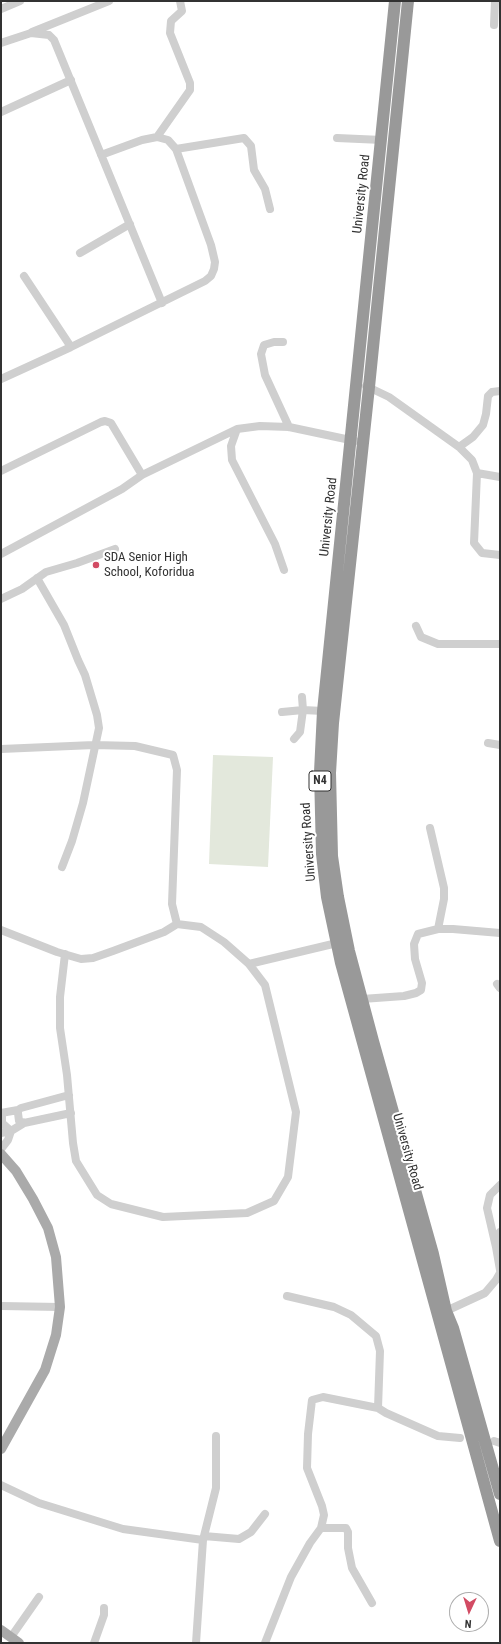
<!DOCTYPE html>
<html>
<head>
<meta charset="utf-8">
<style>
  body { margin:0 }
  #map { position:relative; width:501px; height:1644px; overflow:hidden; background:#fff; font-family:"Roboto Condensed",sans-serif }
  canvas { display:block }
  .frame { position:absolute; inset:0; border:2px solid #323232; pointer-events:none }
  .north { position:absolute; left:449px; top:1592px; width:40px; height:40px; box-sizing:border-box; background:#fff; border:1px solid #adadad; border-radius:50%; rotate:184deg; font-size:11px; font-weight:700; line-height:16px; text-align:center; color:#323232 }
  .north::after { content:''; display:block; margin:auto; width:14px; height:18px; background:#d24b63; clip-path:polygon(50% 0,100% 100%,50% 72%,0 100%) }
</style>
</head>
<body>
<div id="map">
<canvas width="501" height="1644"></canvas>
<div class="frame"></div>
<div class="north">N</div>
</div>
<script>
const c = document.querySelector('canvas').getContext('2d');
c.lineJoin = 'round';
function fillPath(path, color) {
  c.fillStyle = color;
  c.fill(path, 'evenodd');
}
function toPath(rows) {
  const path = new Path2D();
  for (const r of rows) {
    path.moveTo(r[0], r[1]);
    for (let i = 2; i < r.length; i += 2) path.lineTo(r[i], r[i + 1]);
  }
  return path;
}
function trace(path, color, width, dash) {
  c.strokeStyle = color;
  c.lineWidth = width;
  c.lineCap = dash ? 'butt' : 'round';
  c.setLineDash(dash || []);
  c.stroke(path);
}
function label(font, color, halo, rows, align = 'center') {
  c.font = font + ' "Roboto Condensed",sans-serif';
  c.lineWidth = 4;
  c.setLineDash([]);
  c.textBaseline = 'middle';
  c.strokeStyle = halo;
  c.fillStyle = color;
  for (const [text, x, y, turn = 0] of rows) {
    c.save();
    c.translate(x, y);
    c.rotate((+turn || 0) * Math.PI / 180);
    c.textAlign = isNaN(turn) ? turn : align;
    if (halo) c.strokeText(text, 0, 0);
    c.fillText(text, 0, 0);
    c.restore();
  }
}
const green = toPath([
  [213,755,273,757,268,867,209,864]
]);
const minor = toPath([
  [1,9,20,1],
  [494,25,495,1],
  [32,32,109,1],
  [1,43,31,33,49,35,54,40,162,303],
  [1,112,71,80],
  [157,137,190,90,190,83,170,33,171,21,182,11,180,1],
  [337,138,382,140],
  [176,149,244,138,251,146,254,170,265,189,270,209],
  [80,253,130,224],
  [24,276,71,347],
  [283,342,274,342,264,345,261,354,265,375,289,427],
  [1,379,71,347,205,281,211,276,214,269,215,262,211,245,176,149,168,140,157,137,142,140,101,155],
  [366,386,389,397,459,447,472,460,477,473,500,477],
  [237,429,231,446,232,460,275,544,284,570],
  [459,447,473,437,483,425,486,414,488,396,492,392,500,391],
  [1,471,101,422,105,421,111,423,142,475],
  [477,473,474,543,482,553,500,555],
  [1,554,122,489,142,475,237,429,260,426,289,427,355,441],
  [37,578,64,625,78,660,85,675,97,715,99,728,83,803,72,841,62,867],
  [1,599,22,589,46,572,77,563,115,549],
  [416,626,421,637,438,644,500,644],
  [282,712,303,710,302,697],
  [294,739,300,732,303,710,323,711],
  [488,743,500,745],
  [1,749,94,745,135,746,173,755,177,770,172,904,177,924,164,932,113,951,93,958,81,959,57,952,1,930],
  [430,828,444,888,444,899,438,929],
  [65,954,60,997,60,1028,67,1075,73,1143,76,1161,97,1195,111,1204,163,1217,247,1213,274,1201,288,1177,296,1112,265,985,249,964,224,942,201,927,177,924],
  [249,964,337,943],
  [497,984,500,988],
  [362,999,404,996,416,993,421,990,422,983,415,959,414,944,418,934,438,929,453,929,500,933],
  [69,1095,21,1108,18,1110,18,1113,19,1121,24,1123,71,1113],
  [1,1113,18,1110],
  [2,1113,2,1123,11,1131],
  [1,1133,11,1131,24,1123],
  [1,1149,8,1140,11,1131],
  [500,1232,496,1247,500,1270],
  [496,1247,487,1208,490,1195,500,1185],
  [287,1296,334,1307,351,1315,376,1336,380,1351,378,1408],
  [1,1306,60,1307],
  [446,1311,485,1293,496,1280,500,1273],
  [494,1441,500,1443],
  [1,1485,39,1503,123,1529,203,1540],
  [321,1528,346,1528,348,1532,348,1548,352,1568,372,1603],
  [204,1536,239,1539,251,1532,265,1514],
  [11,1637,39,1597],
  [94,1643,104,1615,104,1608],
  [196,1643,203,1540,216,1488,216,1436],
  [265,1643,291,1577,310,1543,321,1528,324,1515,322,1506,307,1468,308,1434,312,1400,323,1397,378,1408,386,1413,438,1436,460,1438]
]);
const major = toPath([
  [1,1154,16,1171,33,1199,48,1228,56,1257,60,1307,56,1335,45,1370,1,1449],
  [1,1630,19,1643]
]);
const highway = toPath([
  [395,1,323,711,320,772,322,854,327,897,341,963,500,1541],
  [408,1,369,387,333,723,330,773,332,856,338,897,349,951,373,1041,433,1254,446,1311,453,1328,500,1494]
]);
const markers = [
  [96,565,4,"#d24b63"]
];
const shields = [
  [320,781,22]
];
const shieldNames = [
  ["N4",320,781]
];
const streetNames = [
  ["University Road",362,194,-84],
  ["University Road",329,517,-84],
  ["University Road",309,842,-94],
  ["University Road",407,1152,74]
];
const poiNames = [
  ["SDA Senior High",104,558],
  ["School, Koforidua",104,573]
];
fillPath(green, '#e3e8dc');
trace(minor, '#cfcfcf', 8);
trace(major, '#aaa', 10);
trace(highway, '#999', 12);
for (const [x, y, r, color] of markers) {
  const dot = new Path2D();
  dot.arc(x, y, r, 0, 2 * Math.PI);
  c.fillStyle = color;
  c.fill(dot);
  trace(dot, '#fff', 1.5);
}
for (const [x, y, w] of shields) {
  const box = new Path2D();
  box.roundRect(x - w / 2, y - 10, w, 20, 3);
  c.fillStyle = '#fff';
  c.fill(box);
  trace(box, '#323232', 1);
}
label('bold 12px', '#323232', null, shieldNames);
label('13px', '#323232', '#fff', streetNames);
label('13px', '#323232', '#fff', poiNames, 'left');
</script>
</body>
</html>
